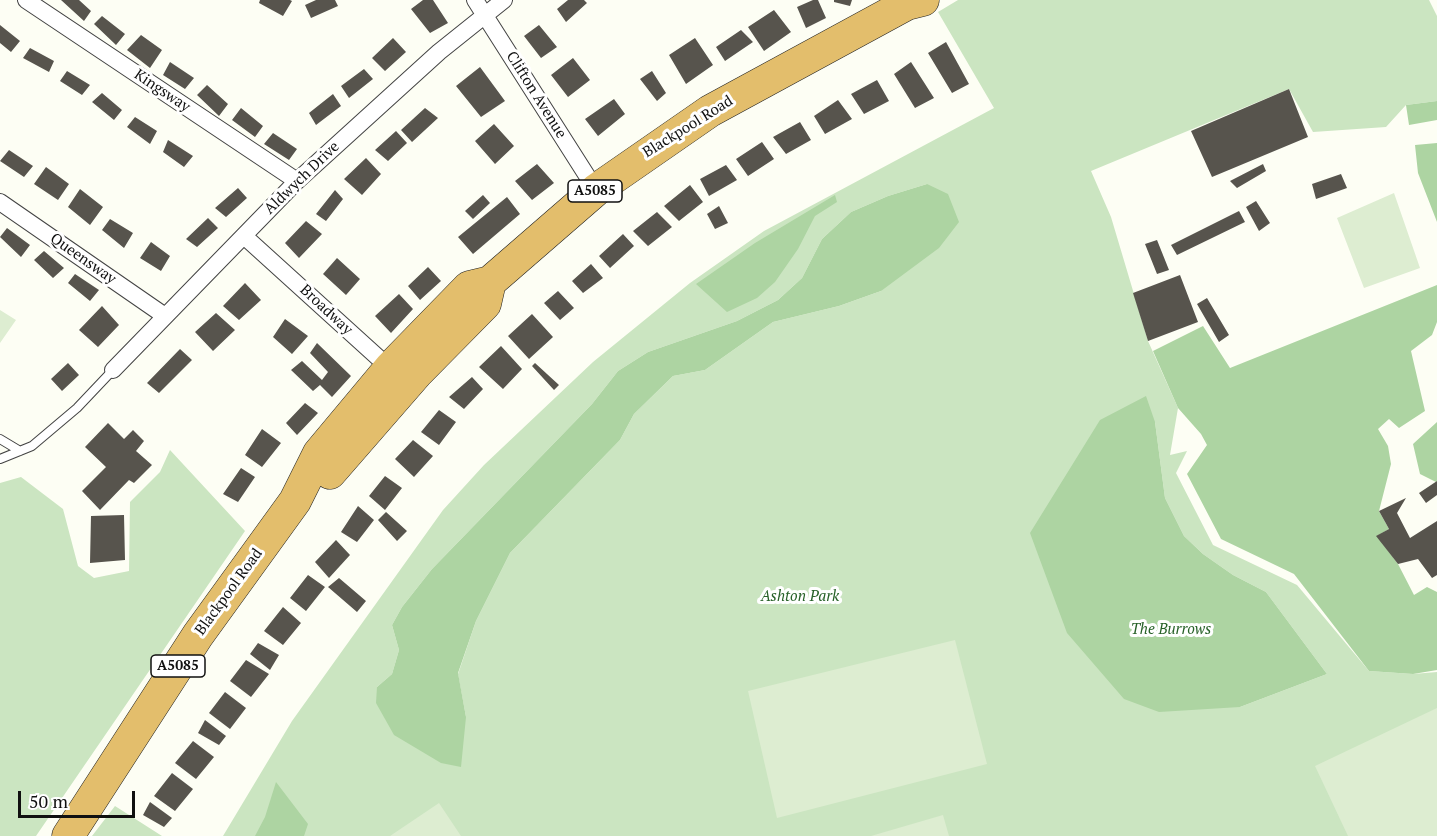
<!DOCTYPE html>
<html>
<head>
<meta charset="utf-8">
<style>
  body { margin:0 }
  #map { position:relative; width:1437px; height:836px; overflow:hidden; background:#fdfef4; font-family:"PT Serif",serif }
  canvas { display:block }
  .scale { position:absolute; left:18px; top:791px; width:117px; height:27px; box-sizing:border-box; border:3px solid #101010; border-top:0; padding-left:8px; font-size:18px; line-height:21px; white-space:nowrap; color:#101010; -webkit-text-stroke:4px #fff; paint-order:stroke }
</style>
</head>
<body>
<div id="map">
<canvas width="1437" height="836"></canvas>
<div class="scale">50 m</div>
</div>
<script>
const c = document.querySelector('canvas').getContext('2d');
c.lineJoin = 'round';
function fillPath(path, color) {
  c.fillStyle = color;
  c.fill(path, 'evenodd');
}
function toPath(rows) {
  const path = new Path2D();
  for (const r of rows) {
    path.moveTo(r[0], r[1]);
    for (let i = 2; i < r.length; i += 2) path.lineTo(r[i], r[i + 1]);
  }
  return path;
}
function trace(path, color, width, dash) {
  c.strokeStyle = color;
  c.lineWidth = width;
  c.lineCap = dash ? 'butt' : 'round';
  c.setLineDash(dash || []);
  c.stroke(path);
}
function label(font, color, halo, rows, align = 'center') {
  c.font = font + ' "PT Serif",serif';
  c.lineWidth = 6;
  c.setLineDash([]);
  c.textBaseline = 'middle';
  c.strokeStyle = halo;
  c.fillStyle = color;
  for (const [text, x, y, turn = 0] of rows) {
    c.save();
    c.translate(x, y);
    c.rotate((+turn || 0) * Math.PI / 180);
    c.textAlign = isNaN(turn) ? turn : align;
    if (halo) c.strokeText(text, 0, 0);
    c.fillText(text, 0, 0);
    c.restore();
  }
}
const green = toPath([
  [958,0,1429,0,1437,16,1437,101,1406,105,1386,127,1313,132,1289,89,1091,171,1111,217,1148,341,1178,408,1170,455,1187,451,1176,473,1213,545,1297,585,1369,671,1413,674,1437,672,1437,836,223,836,292,721,443,510,484,465,593,362,690,283,764,231,994,108,938,12],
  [927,184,881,291,839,306,773,322,705,370,673,376,634,414,620,440,510,553,476,621,458,674,466,717,377,687,392,674,399,650,392,625,402,607,432,569,592,404,618,371,648,352,737,321,778,300,802,278,822,239,851,212,888,196],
  [1100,420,1155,422,1165,498,1184,536,1203,554,1233,575,1266,592,1327,674,1240,707],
  [170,450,245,531,36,836,0,836,0,483,21,477,63,509,78,566,94,578,129,571,130,502,160,472],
  [115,806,162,836,92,836]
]);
const forest = toPath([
  [1437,101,1437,120,1409,125,1406,105],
  [1437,143,1437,222,1418,173,1415,145],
  [927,184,948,194,959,222,939,248,881,291,839,306,773,322,705,370,673,376,634,414,620,440,510,553,476,621,458,673,466,717,461,767,441,763,394,735,376,703,377,687,392,674,399,650,392,625,402,607,432,569,592,404,618,371,648,352,737,321,778,300,802,278,822,239,851,212,888,196],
  [835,195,837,202,815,216,798,249,775,282,757,298,727,312,696,284,755,243],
  [1437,285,1437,322,1432,335,1411,351,1425,411,1399,428,1389,419,1378,429,1388,446,1391,464,1379,511,1389,529,1377,536,1398,564,1414,595,1427,587,1437,592,1437,670,1413,674,1369,671,1294,574,1221,539,1187,474,1207,445,1201,434,1178,408,1153,351,1203,326,1230,368],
  [1146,396,1155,422,1165,498,1184,536,1203,554,1233,575,1266,592,1327,674,1240,707,1159,712,1124,699,1067,633,1030,533,1100,420],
  [1437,422,1437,481,1436,482,1420,474,1413,444],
  [276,782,308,824,304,836,255,836,265,817]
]);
const pitch = toPath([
  [1394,193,1420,268,1364,288,1337,218],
  [0,310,16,320,0,343],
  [955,640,987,764,777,818,748,691],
  [1437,708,1437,836,1348,836,1315,766],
  [439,803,461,836,390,836],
  [943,815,949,836,871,836]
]);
const building = toPath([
  [61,0,79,0,91,11,84,21],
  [260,0,290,0,292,1,283,16,259,3],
  [316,0,335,0,338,6,311,18,305,5],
  [423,0,433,0,448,23,430,33,411,9],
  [568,0,584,0,587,3,566,22,557,9],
  [813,0,818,0,826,18,806,28,797,7],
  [834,0,852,0,850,6,834,2],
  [774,10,791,32,764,51,748,27],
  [102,16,125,34,116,45,94,24],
  [0,25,20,41,11,52,0,43],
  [539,25,557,47,541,58,524,36],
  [741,30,753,42,725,61,716,47],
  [141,35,162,50,150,68,127,50],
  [393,38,406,52,385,71,372,58],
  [695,38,713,65,686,84,669,55],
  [946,42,969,84,952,93,928,53],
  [30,48,54,61,49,72,23,58],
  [573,58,590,80,568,97,551,75],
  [170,62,194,78,185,89,163,75],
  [911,62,934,98,915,108,894,74],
  [480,67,505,101,481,117,456,86],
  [364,69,373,79,349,98,341,86],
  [67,71,90,85,82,95,60,81],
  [652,71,666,93,657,101,640,79],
  [877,80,889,101,864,114,851,94],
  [207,85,228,104,219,116,197,95],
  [1289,89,1308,137,1212,177,1191,131],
  [102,93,122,110,114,120,92,102],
  [333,94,341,106,316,125,309,113],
  [614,99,625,114,598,136,585,119],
  [838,100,852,119,825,134,814,116],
  [241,108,263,126,255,137,232,120],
  [425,108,438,118,412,142,401,130],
  [135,117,157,131,150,144,127,127],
  [800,122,811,140,786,154,773,137],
  [494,124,514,146,495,164,475,141],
  [396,131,407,143,388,161,375,150],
  [273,133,297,149,289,160,264,144],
  [168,140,193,156,184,167,163,152],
  [762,142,774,159,748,176,736,159],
  [9,150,33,166,24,177,0,161],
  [366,158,381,174,362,195,344,179],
  [537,164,554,183,532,200,515,181],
  [1263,164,1266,171,1237,188,1230,181],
  [726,165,737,180,709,196,700,179],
  [46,167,69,184,58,200,34,184],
  [1341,174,1347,188,1316,199,1312,184],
  [690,185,703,202,679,221,664,206],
  [238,188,247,198,226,217,215,208],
  [80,189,103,207,90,225,68,207],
  [335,190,343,199,326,221,316,214],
  [483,195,490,203,473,219,465,211],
  [507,197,520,214,473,254,458,237],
  [1256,201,1270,223,1259,231,1246,207],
  [719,206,728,223,715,229,707,214],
  [1239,211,1245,222,1177,255,1171,245],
  [657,212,672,227,648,246,633,231],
  [208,218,218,228,197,247,186,239],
  [110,219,133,233,124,248,102,230],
  [306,221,322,234,299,258,285,243],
  [7,228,30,245,21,257,0,237],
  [623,234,634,246,610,268,599,256],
  [1157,240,1169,270,1157,274,1145,244],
  [151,242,170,256,161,271,140,258],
  [44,251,64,268,53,278,34,260],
  [337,258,360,279,346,295,323,274],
  [591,264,603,278,583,293,572,281],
  [428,267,441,281,420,300,408,286],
  [75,274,99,290,90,301,68,283],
  [1180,275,1198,322,1148,341,1133,293],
  [245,283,261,300,239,320,223,306],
  [558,291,574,308,560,320,544,303],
  [399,294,413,309,391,333,375,316],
  [1207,298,1229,335,1219,342,1197,304],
  [102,306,119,325,98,347,79,330],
  [216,313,235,330,213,351,195,332],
  [532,314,553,337,529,359,508,336],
  [285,319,308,336,292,354,273,337],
  [317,343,351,376,332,397,320,385,313,391,291,370,302,361,322,380,328,372,310,353],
  [501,346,522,369,503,389,479,367],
  [180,349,192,360,159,393,147,383],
  [68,363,79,375,62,391,51,379],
  [535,363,559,385,554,390,532,366],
  [472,377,483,389,464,409,449,397],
  [305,403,318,413,297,435,286,423],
  [439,410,456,422,439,445,421,432],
  [108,423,124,439,133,430,144,441,136,451,152,465,134,483,129,480,100,510,82,491,106,467,85,447],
  [262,429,281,443,262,467,245,455],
  [413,440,433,456,414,477,395,459],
  [241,468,255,477,238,502,223,494],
  [385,476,402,488,385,510,369,496],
  [1437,481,1437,495,1426,503,1419,493],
  [1406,498,1397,513,1410,538,1437,521,1437,575,1432,578,1418,559,1398,564,1376,536,1389,529,1379,511],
  [358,506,374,520,357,542,341,532],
  [386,512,407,531,397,541,378,520],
  [124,515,125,560,90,563,91,516],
  [336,540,350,555,329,578,315,562],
  [308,575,325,587,306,611,290,598],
  [339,578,366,601,357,612,328,587],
  [283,607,301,623,283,645,264,631],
  [258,643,279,655,270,670,250,654],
  [246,660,269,674,251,697,230,681],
  [225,692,246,708,230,729,209,713],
  [205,720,226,736,219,745,198,733],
  [193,741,214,757,196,779,175,763],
  [172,773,193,789,175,811,154,796],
  [150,802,172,818,164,827,143,815]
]);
const lane = toPath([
  [0,439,20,451],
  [0,459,32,446,77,408,113,370]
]);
const street = toPath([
  [26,0,297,181],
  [475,0,596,190],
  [0,202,165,316],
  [244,236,394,372],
  [113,370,297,181,439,52,504,0]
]);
const highway = toPath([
  [330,473,417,373,485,304,490,282],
  [68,836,198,635,295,501,319,453,390,368,469,287,490,282,596,190,710,111,907,4,923,0]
]);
const shields = [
  [595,191,54],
  [178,666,54]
];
const shieldNames = [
  ["A5085",595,191],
  ["A5085",178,666]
];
const streetNames = [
  ["Kingsway",162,91,34],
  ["Clifton Avenue",536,95,58],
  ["Blackpool Road",688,127,-32],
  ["Aldwych Drive",302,178,-44],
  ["Queensway",83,259,35],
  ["Broadway",326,310,43],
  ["Blackpool Road",229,592,-54]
];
const parkNames = [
  ["Ashton Park",800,597],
  ["The Burrows",1171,630]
];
fillPath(green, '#cbe5c1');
fillPath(forest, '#add4a2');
fillPath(pitch, '#ddedd1');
fillPath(building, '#57544d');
trace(lane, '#434343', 10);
trace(street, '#434343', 18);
trace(highway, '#212121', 33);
trace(lane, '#fff', 8);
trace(street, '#fff', 16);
trace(highway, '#e3be6c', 32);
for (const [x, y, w] of shields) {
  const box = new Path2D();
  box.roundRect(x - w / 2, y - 11, w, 22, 4.5);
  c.fillStyle = '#fff';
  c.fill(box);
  trace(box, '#101010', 1.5);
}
label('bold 14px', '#101010', null, shieldNames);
label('15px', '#101010', '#fff', streetNames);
label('italic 15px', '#276128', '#fff', parkNames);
</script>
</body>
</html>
